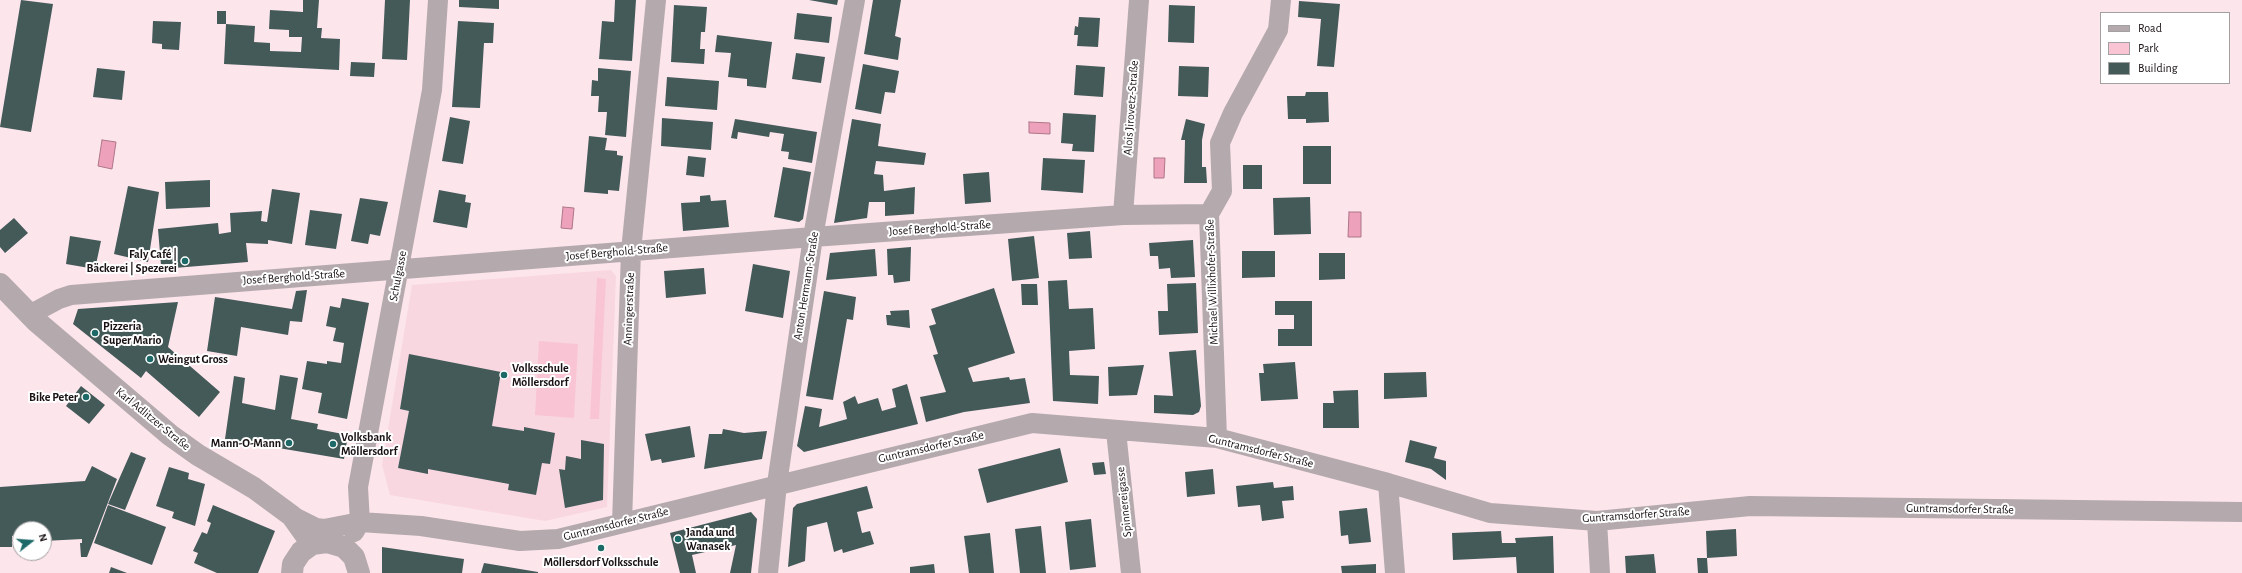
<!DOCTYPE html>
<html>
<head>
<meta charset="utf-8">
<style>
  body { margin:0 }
  #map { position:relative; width:2242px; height:573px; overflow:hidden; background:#fde5ec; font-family:"Alegreya Sans",sans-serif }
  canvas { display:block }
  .legend { position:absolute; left:2100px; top:12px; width:130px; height:72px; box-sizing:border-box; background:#fff; border:1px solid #a3a0a1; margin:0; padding:5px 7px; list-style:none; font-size:12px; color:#191113 }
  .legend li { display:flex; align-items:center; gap:8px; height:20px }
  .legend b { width:20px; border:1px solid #a3a0a1 }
  .north { position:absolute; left:12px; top:521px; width:40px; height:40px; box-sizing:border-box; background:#fff; border:1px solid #a3a0a1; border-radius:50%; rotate:73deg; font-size:11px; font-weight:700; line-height:16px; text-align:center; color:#191113 }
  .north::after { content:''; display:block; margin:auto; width:14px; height:18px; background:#1c6968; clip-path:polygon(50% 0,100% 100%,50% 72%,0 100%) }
</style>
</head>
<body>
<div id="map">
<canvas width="2242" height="573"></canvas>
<ul class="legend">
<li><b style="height:5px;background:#b4aaad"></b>Road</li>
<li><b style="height:11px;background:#f9c5d5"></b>Park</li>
<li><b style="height:11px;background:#435a59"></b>Building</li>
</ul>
<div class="north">N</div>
</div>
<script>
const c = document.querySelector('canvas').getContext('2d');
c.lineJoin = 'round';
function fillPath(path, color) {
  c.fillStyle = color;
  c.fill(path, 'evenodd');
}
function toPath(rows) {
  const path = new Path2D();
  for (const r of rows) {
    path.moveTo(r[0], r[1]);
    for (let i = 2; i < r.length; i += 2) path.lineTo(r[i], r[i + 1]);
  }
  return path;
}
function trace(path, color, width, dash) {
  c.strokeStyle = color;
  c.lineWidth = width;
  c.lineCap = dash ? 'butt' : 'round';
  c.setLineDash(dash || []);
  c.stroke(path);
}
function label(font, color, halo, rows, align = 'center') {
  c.font = font + ' "Alegreya Sans",sans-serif';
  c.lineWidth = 4;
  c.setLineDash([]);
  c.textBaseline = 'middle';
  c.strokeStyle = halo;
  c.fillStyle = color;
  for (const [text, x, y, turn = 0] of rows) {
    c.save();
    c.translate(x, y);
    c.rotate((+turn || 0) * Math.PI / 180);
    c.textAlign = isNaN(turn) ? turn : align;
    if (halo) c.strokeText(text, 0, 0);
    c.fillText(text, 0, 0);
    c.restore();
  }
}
const built = toPath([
  [611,270,616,276,607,507,545,521,390,495,382,465,412,285]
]);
const green = toPath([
  [597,278,606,279,599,419,590,419],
  [539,341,578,344,574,418,535,415]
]);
const water = toPath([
  [1029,122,1050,123,1050,134,1029,133,1029,122],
  [102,140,116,142,112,169,98,166,102,140],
  [1154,158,1165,158,1164,178,1154,178,1154,158],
  [563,207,574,208,572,229,561,228,563,207],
  [1349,212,1361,212,1361,237,1348,237,1349,212]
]);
const building = toPath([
  [21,0,53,4,31,132,0,127],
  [303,0,319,0,317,28,322,28,321,38,340,39,339,70,224,64,226,24,255,26,254,42,270,43,270,51,301,52,302,37,289,37,289,30,269,29,270,10,303,12],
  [385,0,410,0,407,60,382,59],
  [459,0,499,0,499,9,459,7],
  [615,0,636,0,632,61,599,59,602,21,614,22],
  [809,0,838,0,837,5],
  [873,0,901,0,895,36,901,38,898,60,864,54],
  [1299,1,1340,4,1334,67,1317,66,1321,19,1298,17],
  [674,5,707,7,705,32,701,32,700,49,705,49,704,64,671,62],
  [1169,5,1195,6,1194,43,1168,42],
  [217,11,226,11,226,24,217,24],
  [797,13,832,17,829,43,794,39],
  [1079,17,1100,18,1098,47,1077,46,1078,35,1074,35,1075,26,1078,27],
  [153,21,181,22,179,50,162,49,162,44,152,43],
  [458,21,494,23,493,43,484,43,480,108,452,107],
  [717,35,772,42,766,88,747,86,747,79,728,77,731,53,715,52],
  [796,53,825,57,821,83,792,79],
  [351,62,375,63,374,77,350,76],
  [863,64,899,71,895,93,885,92,881,114,855,109],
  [1076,65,1105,67,1103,97,1074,95],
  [1179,66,1209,67,1208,97,1178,96],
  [97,68,125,71,122,100,93,97],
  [598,68,631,71,626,137,605,135,607,112,598,112,599,96,591,96,592,80,598,81],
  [667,77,719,81,717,110,665,106],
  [1306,92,1328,92,1329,122,1306,123,1306,119,1288,119,1287,96,1305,96],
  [1063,113,1096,115,1094,152,1072,151,1073,144,1061,143],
  [450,117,470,121,463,164,442,161],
  [662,118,713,122,711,150,661,146],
  [735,119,817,132,812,163,788,159,789,152,781,151,784,134,770,132,769,137,738,132,737,139,731,138],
  [852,119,881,124,878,146,926,153,924,165,876,161,874,174,883,175,884,191,915,187,914,214,885,216,885,202,869,202,867,218,834,223],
  [1186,119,1205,124,1202,140,1202,167,1206,167,1207,183,1184,183,1185,140,1181,140],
  [589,136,607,138,605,150,617,151,617,155,623,156,619,191,608,190,608,194,584,192],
  [1303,146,1331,146,1331,184,1303,184],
  [688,156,706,158,704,177,686,175],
  [1043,158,1085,160,1083,193,1041,190],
  [1243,165,1262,165,1262,189,1243,189],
  [783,167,811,172,803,219,799,222,774,217],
  [989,172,991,202,965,204,963,174],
  [210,180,210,207,166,209,165,182],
  [128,186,159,192,148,262,114,254],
  [272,189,300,193,292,244,268,240,268,244,246,243,248,262,174,268,174,264,161,265,158,229,218,223,219,234,231,232,230,213,262,211,261,221,267,222],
  [439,190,466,195,465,202,471,203,467,228,433,222],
  [710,195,711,201,726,200,729,227,683,231,681,203,700,202,700,196],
  [1310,197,1311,234,1274,235,1273,198],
  [360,198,388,202,380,236,370,234,368,244,351,241],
  [310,210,342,214,336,249,305,245],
  [14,218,28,233,5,253,0,247,0,230],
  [1090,231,1092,258,1069,259,1067,233],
  [70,236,101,241,95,269,66,264],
  [1034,236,1039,278,1012,281,1008,239],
  [1193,240,1195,277,1171,278,1170,268,1159,269,1158,256,1150,256,1149,243],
  [911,247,910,281,894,283,893,275,888,275,887,249],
  [875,249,877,276,826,280,830,253],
  [1242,251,1275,251,1275,277,1242,278],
  [1319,253,1345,253,1345,279,1319,280],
  [753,264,790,271,783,318,745,311],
  [704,268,706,294,666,298,664,271],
  [1067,280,1069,309,1093,308,1095,349,1069,351,1070,375,1099,376,1098,404,1053,401,1048,281],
  [1196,283,1198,333,1159,335,1158,311,1168,311,1167,284],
  [1021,284,1037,284,1038,305,1022,305],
  [994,288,1015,353,968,368,973,382,1009,377,1010,380,1025,378,1030,403,964,412,926,422,920,397,946,392,933,355,938,354,929,326,936,324,931,309],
  [307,290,302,322,290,321,288,335,241,327,237,356,207,351,215,297,292,309,296,291],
  [824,291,856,297,853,320,847,319,833,400,806,396],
  [342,298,369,303,347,419,318,413,322,393,302,389,307,361,327,364,327,361,341,363,344,343,333,341,336,328,326,326,330,306,340,308],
  [1275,301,1312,301,1312,346,1278,346,1278,329,1294,329,1294,315,1275,315],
  [178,302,168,347,220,392,199,417,146,371,141,378,73,324,78,309],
  [909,310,910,328,887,325,886,315,891,315,890,311],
  [1196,350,1201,406,1199,412,1193,415,1154,413,1154,395,1173,396,1169,352],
  [409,354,501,372,492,426,524,431,524,427,555,433,550,464,542,463,536,495,508,490,509,484,428,469,428,474,398,468,409,411,400,409],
  [1295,362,1298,399,1261,401,1259,373,1264,373,1263,364],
  [1144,365,1137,395,1109,396,1108,367],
  [1426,372,1427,397,1384,399,1384,373],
  [280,375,298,378,291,419,318,424,317,429,348,435,344,459,225,439,234,376,245,378,242,403,275,410],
  [907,384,918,424,804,452,797,446,805,406,822,409,819,427,847,419,843,402,855,396,858,404,878,398,882,411,896,407,892,389],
  [81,386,105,405,89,424,66,406],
  [1358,390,1359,428,1323,428,1323,403,1334,403,1333,391],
  [690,426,695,457,662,463,661,459,651,461,645,434],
  [723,429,744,433,767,431,762,459,704,469,709,434,722,434],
  [581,440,604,444,603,500,565,508,559,469,565,470,566,456,581,459],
  [1410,440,1437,447,1434,458,1446,461,1446,480,1431,469,1405,462],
  [1060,448,1068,482,987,503,978,469],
  [131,452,146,458,125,510,108,504],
  [1104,462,1106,474,1094,475,1092,463],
  [92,466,117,479,87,557,81,557,80,543,82,543,82,539,44,541,44,529,20,529,20,535,12,536,12,547,0,547,0,487,85,481],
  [169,467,189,473,188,479,205,484,195,526,172,518,174,512,156,506],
  [1213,469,1215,494,1187,497,1185,472],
  [1273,482,1274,488,1293,486,1294,500,1282,501,1284,518,1262,521,1260,505,1238,507,1236,486],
  [867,486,873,508,857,512,862,533,870,531,874,544,843,553,842,549,834,552,827,522,807,527,805,561,788,567,793,508,797,504],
  [108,505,166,527,152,565,94,543],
  [213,505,275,531,258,573,217,573,194,563,198,553,193,551,202,532,207,534,211,523,207,521],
  [1367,508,1371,542,1349,544,1348,535,1341,536,1339,511],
  [751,512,757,519,751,573,730,573,736,545,692,555,696,573,680,573,670,533],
  [1091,519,1096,567,1070,570,1065,522],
  [1041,526,1046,573,1020,573,1015,529],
  [1736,529,1737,556,1707,558,1706,531],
  [1501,531,1502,543,1516,543,1515,538,1553,536,1554,573,1517,573,1516,557,1453,560,1452,533],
  [990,533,994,573,969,573,964,536],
  [382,547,464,559,462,573,382,573],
  [1654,554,1656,573,1626,573,1625,556],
  [1697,558,1707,558,1708,573,1698,573],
  [484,563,538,572,538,573,481,573],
  [934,564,935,573,910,573,910,567],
  [1376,564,1376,573,1342,573,1341,566],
  [111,567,127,573,109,573]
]);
const minor = toPath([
  [1123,215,1139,0],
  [29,315,59,299,71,295,813,237,1123,215,1209,214],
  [1116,431,1131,573],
  [1217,438,1209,214,1222,191,1220,143,1233,113,1278,30,1281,0],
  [1388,483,1395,573],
  [292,516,316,528,324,529,360,522,421,526,520,541,558,539,1032,423,1217,438,1388,483,1490,513,1597,521,1750,506,2242,512],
  [1597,521,1600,573],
  [622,523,631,251,656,0],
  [354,532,360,522,358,487,432,90,438,0],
  [768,573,777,484,813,237,855,0]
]);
const tertiary = toPath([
  [0,284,36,321,170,435,198,455,254,488,292,516,312,544],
  [292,573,293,564,301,552,312,544,327,542,344,547,354,557,359,573]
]);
const markers = [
  [185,261,4,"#1c6968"],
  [95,333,4,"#1c6968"],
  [150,359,4,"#1c6968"],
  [504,375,4,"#1c6968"],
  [86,397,4,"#1c6968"],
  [289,443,4,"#1c6968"],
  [333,444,4,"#1c6968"],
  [678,539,4,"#1c6968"],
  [601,548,4,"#1c6968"]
];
const streetNames = [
  ["Alois Jirovetz-Straße",1131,108,-86],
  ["Josef Berghold-Straße",940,228,-4],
  ["Josef Berghold-Straße",617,252,-5],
  ["Schulgasse",398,276,-79],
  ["Josef Berghold-Straße",294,277,-4],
  ["Michael Willixhofer-Straße",1212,282,-92],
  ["Anton Hermann-Straße",806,286,-81],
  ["Anningerstraße",629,309,-88],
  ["Karl Adlitzer-Straße",153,419,39],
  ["Guntramsdorfer Straße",931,447,-13],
  ["Guntramsdorfer Straße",1261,451,14],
  ["Spinnereigasse",1124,502,-96],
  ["Guntramsdorfer Straße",1960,509,1],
  ["Guntramsdorfer Straße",1636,515,-4],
  ["Guntramsdorfer Straße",616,524,-14]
];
const poiNames = [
  ["Faly Café |",177,254,"right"],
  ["Bäckerei | Spezerei",177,268,"right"],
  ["Pizzeria",103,326],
  ["Super Mario",103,340],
  ["Weingut Gross",158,359],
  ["Volksschule",512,368],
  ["Möllersdorf",512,382],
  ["Bike Peter",78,397,"right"],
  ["Volksbank",341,437],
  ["Möllersdorf",341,451],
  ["Mann-O-Mann",281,443,"right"],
  ["Janda und",686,532],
  ["Wanasek",686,546],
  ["Möllersdorf Volksschule",601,562,"center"]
];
fillPath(built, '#f8d7e1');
fillPath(green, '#f9c5d5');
fillPath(water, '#eea1bb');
trace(water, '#ae7689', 1);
fillPath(building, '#435a59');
trace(minor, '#b4aaad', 20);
trace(tertiary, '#b4aaad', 22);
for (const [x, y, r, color] of markers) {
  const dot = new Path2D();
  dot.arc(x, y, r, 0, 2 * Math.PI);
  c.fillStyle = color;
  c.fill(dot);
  trace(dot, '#fff', 1.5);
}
label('12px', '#191113', '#fff', streetNames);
label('bold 12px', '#191113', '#fff', poiNames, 'left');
</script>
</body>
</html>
